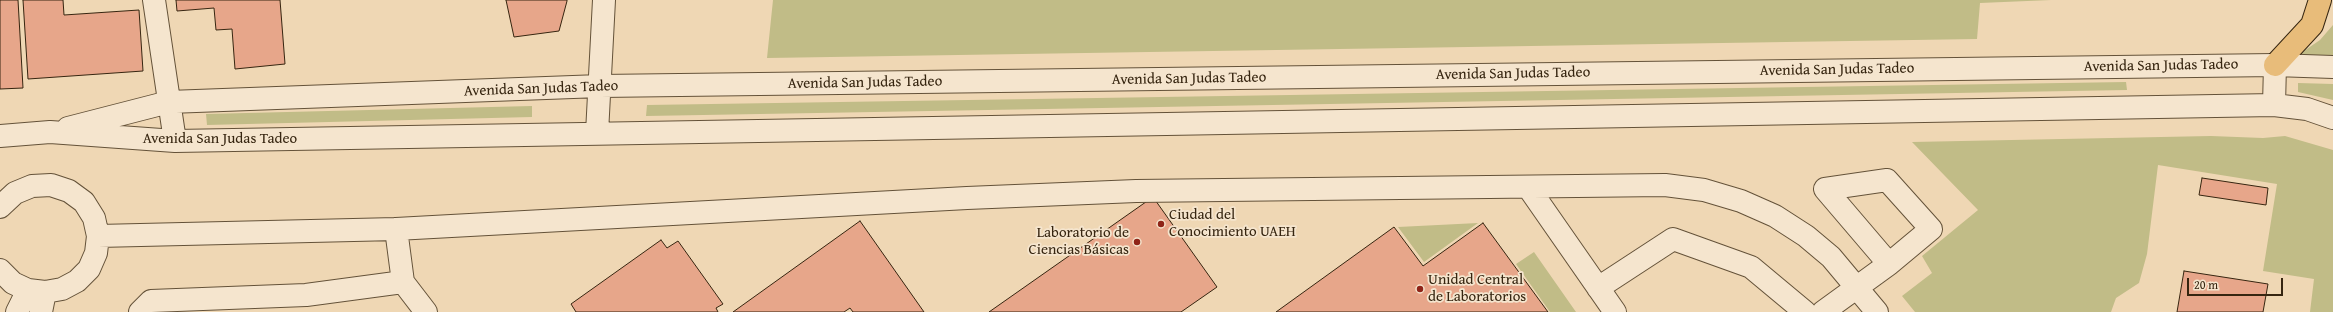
<!DOCTYPE html>
<html>
<head>
<meta charset="utf-8">
<style>
  body { margin:0 }
  #map { position:relative; width:2333px; height:312px; overflow:hidden; background:#efd7b4; font-family:"Gentium Book Plus",serif }
  canvas { display:block }
  .scale { position:absolute; left:2187px; top:278px; width:96px; height:18px; box-sizing:border-box; border:2px solid #362510; border-top:0; padding-left:5px; font-size:12px; line-height:14px; white-space:nowrap; color:#362510; -webkit-text-stroke:3px #f5e5ce; paint-order:stroke }
</style>
</head>
<body>
<div id="map">
<canvas width="2333" height="312"></canvas>
<div class="scale">20 m</div>
</div>
<script>
const c = document.querySelector('canvas').getContext('2d');
c.lineJoin = 'round';
function fillPath(path, color) {
  c.fillStyle = color;
  c.fill(path, 'evenodd');
}
function toPath(rows) {
  const path = new Path2D();
  for (const r of rows) {
    path.moveTo(r[0], r[1]);
    for (let i = 2; i < r.length; i += 2) path.lineTo(r[i], r[i + 1]);
  }
  return path;
}
function trace(path, color, width, dash) {
  c.strokeStyle = color;
  c.lineWidth = width;
  c.lineCap = dash ? 'butt' : 'round';
  c.setLineDash(dash || []);
  c.stroke(path);
}
function label(font, color, halo, rows, align = 'center') {
  c.font = font + ' "Gentium Book Plus",serif';
  c.lineWidth = 3.5;
  c.setLineDash([]);
  c.textBaseline = 'middle';
  c.strokeStyle = halo;
  c.fillStyle = color;
  for (const [text, x, y, turn = 0] of rows) {
    c.save();
    c.translate(x, y);
    c.rotate((+turn || 0) * Math.PI / 180);
    c.textAlign = isNaN(turn) ? turn : align;
    if (halo) c.strokeText(text, 0, 0);
    c.fillText(text, 0, 0);
    c.restore();
  }
}
const green = toPath([
  [773,0,2051,0,1980,3,1977,39,767,58],
  [2333,25,2333,55,2298,55,2320,40],
  [2126,82,2127,90,646,116,647,105],
  [2298,83,2333,84,2333,100,2298,92],
  [532,106,532,117,207,125,206,114],
  [2211,136,2263,138,2285,136,2333,150,2333,312,2310,312,2314,279,2263,271,2277,184,2158,165,2147,254,2139,283,2116,298,2111,312,1915,312,1902,296,1932,273,1922,256,1978,210,1912,142],
  [1478,223,1424,262,1398,227],
  [1534,252,1576,312,1550,312,1516,264]
]);
const building = toPath([
  [0,0,18,0,23,88,0,89,0,0],
  [23,0,63,0,64,15,139,10,143,71,28,79,23,0],
  [176,0,280,0,285,64,235,69,232,29,216,30,214,8,177,11,176,0],
  [506,0,567,0,567,1,559,31,514,37,506,0],
  [2202,178,2268,188,2266,205,2199,195,2202,178],
  [1153,197,1217,287,1181,312,989,312,1153,197],
  [860,221,924,312,853,312,850,308,844,312,733,312,860,221],
  [1483,223,1548,312,1276,312,1394,227,1423,266,1483,223],
  [661,240,667,248,678,241,723,304,716,308,718,312,576,312,571,304,661,240],
  [2184,271,2268,284,2263,312,2177,312,2184,271]
]);
const minor = toPath([
  [154,0,175,141],
  [2274,105,2275,65],
  [68,128,169,102,600,86,2275,65,2333,67],
  [597,133,604,0],
  [0,136,50,132,175,141,2274,105,2307,109,2333,118],
  [1528,187,1615,312],
  [0,207,15,193,32,186,51,185,69,191,84,202,94,218,98,236,96,253,89,269,77,281,62,289,45,292,28,290,13,283,0,270],
  [396,229,403,282,426,312],
  [98,236,396,229,967,198,1136,191,1665,185,1704,190,1741,201,1775,216,1806,236,1831,257,1877,312],
  [1598,288,1673,239,1751,267,1805,312],
  [17,312,28,290],
  [41,312,45,292],
  [140,312,151,301,306,295,403,282],
  [1823,312,1889,264,1931,229,1887,180,1825,189,1889,264]
]);
const major = toPath([
  [2275,65,2312,25,2320,0]
]);
const markers = [
  [1161,224,4,"#8f2418"],
  [1137,242,4,"#8f2418"],
  [1420,289,4,"#8f2418"]
];
const streetNames = [
  ["Avenida San Judas Tadeo",2161,66,-1],
  ["Avenida San Judas Tadeo",1837,70,-1],
  ["Avenida San Judas Tadeo",1513,74,-1],
  ["Avenida San Judas Tadeo",1189,79,-1],
  ["Avenida San Judas Tadeo",865,83,-1],
  ["Avenida San Judas Tadeo",541,89,-2],
  ["Avenida San Judas Tadeo",220,139]
];
const poiNames = [
  ["Ciudad del",1169,215],
  ["Conocimiento UAEH",1169,232],
  ["Laboratorio de",1129,233,"right"],
  ["Ciencias Básicas",1129,250,"right"],
  ["Unidad Central",1428,280],
  ["de Laboratorios",1428,297]
];
fillPath(green, '#c1bc87');
fillPath(building, '#e7a68a');
trace(building, '#362510', 1);
trace(minor, '#645239', 24);
trace(major, '#362510', 24);
trace(minor, '#f5e5ce', 22);
trace(major, '#e8bc7a', 22);
for (const [x, y, r, color] of markers) {
  const dot = new Path2D();
  dot.arc(x, y, r, 0, 2 * Math.PI);
  c.fillStyle = color;
  c.fill(dot);
  trace(dot, '#f5e5ce', 1.5);
}
label('15px', '#362510', '#f5e5ce', streetNames);
label('15px', '#362510', '#f5e5ce', poiNames, 'left');
</script>
</body>
</html>
